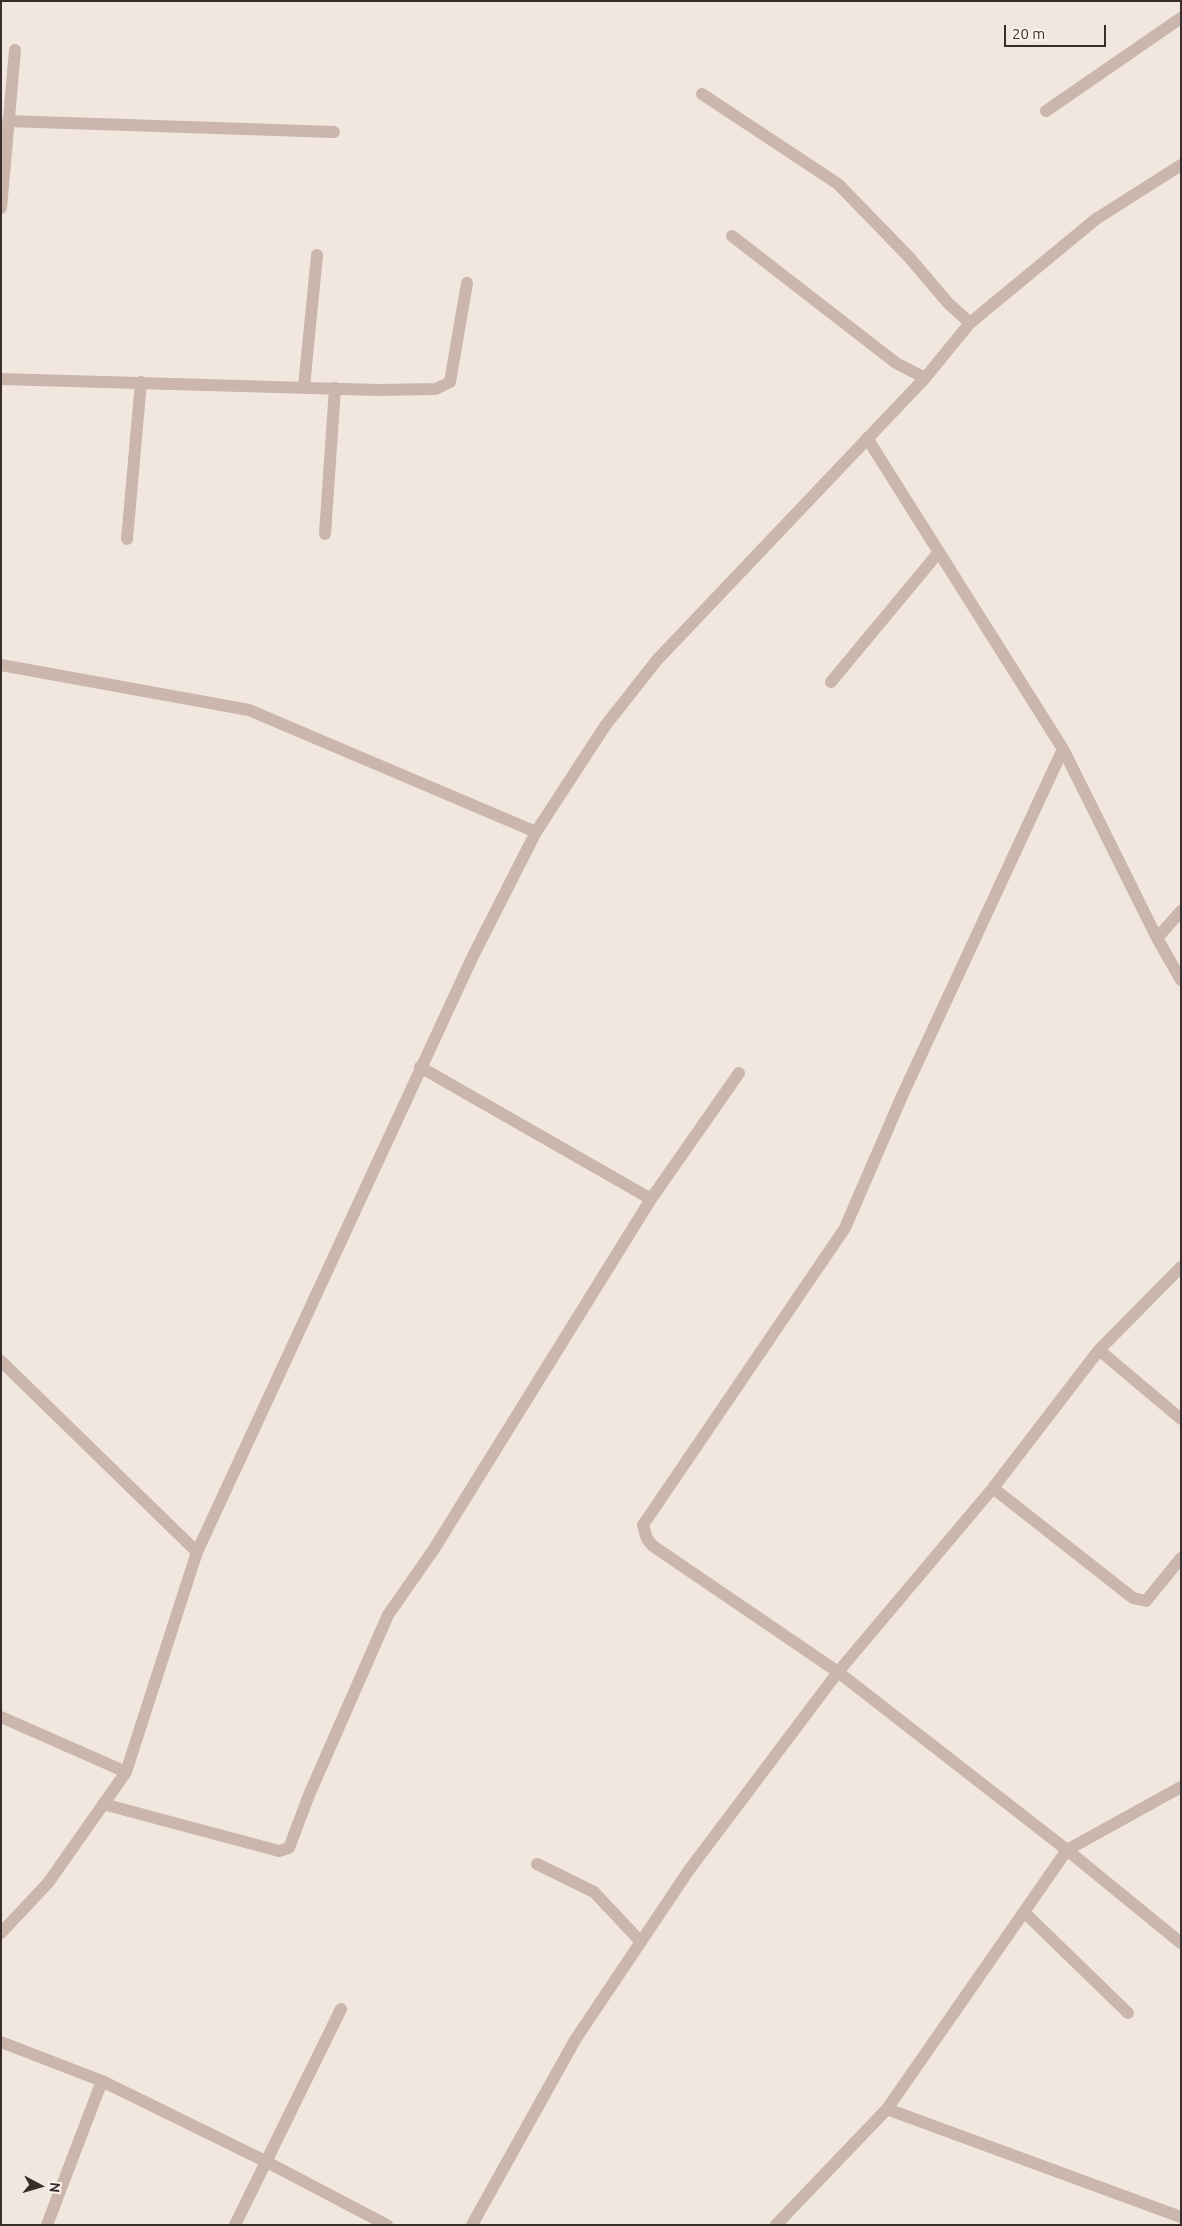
<!DOCTYPE html>
<html>
<head>
<meta charset="utf-8">
<style>
  body { margin:0 }
  #map { position:relative; width:1182px; height:2226px; overflow:hidden; background:#f2e7df; font-family:Ubuntu,sans-serif }
  canvas { display:block }
  .frame { position:absolute; inset:0; border:2px solid #382d2a; pointer-events:none }
  .north { position:absolute; left:15px; top:2161px; width:50px; height:50px; -webkit-text-stroke:4px #f9f2ec; paint-order:stroke; rotate:96deg; font-size:14px; font-weight:700; line-height:20px; text-align:center; color:#382d2a }
  .north::after { content:''; display:block; margin:auto; width:18px; height:22px; background:#382d2a; clip-path:polygon(50% 0,100% 100%,50% 72%,0 100%) }
  .scale { position:absolute; left:1004px; top:25px; width:102px; height:22px; box-sizing:border-box; border:2px solid #382d2a; border-top:0; padding-left:6px; font-size:15px; line-height:18px; white-space:nowrap; color:#382d2a; -webkit-text-stroke:4px #f9f2ec; paint-order:stroke }
</style>
</head>
<body>
<div id="map">
<canvas width="1182" height="2226"></canvas>
<div class="frame"></div>
<div class="north">N</div>
<div class="scale">20 m</div>
</div>
<script>
const c = document.querySelector('canvas').getContext('2d');
c.lineJoin = 'round';
function toPath(rows) {
  const path = new Path2D();
  for (const r of rows) {
    path.moveTo(r[0], r[1]);
    for (let i = 2; i < r.length; i += 2) path.lineTo(r[i], r[i + 1]);
  }
  return path;
}
function trace(path, color, width, dash) {
  c.strokeStyle = color;
  c.lineWidth = width;
  c.lineCap = dash ? 'butt' : 'round';
  c.setLineDash(dash || []);
  c.stroke(path);
}
const minor = toPath([
  [702,94,838,184,908,256,948,303,970,323],
  [1046,111,1181,18],
  [8,121,334,132],
  [1,208,15,50],
  [732,236,896,363,925,378],
  [1,379,378,390,436,389,450,382,467,283],
  [304,387,317,255],
  [867,438,1063,749,1157,938],
  [325,534,335,388],
  [127,539,141,382],
  [1,665,249,710,536,832],
  [831,682,939,552],
  [1181,911,1157,938,1181,980],
  [420,1067,651,1199],
  [1181,1267,1099,1350,993,1488,838,1672,1067,1850,1181,1943],
  [1099,1350,1181,1419],
  [1,1361,197,1552],
  [993,1488,1133,1598,1146,1601,1181,1558],
  [1,1717,126,1772],
  [103,1804,279,1851,289,1848,309,1795,388,1615,434,1549,651,1199,739,1073],
  [537,1864,594,1892,641,1942],
  [1024,1912,1128,2013],
  [1,1933,48,1883,126,1772,197,1552,473,956,536,832,605,726,657,660,925,378,970,323,1096,219,1181,165],
  [1,2042,102,2081,265,2161,387,2225],
  [887,2109,1181,2217],
  [47,2225,102,2081],
  [235,2225,341,2009],
  [472,2225,575,2040,689,1870,838,1672,653,1546,647,1539,643,1525,845,1228,902,1096,1063,749],
  [776,2225,887,2109,1067,1850,1181,1787]
]);
trace(minor, '#cab6ac', 12);
</script>
</body>
</html>
